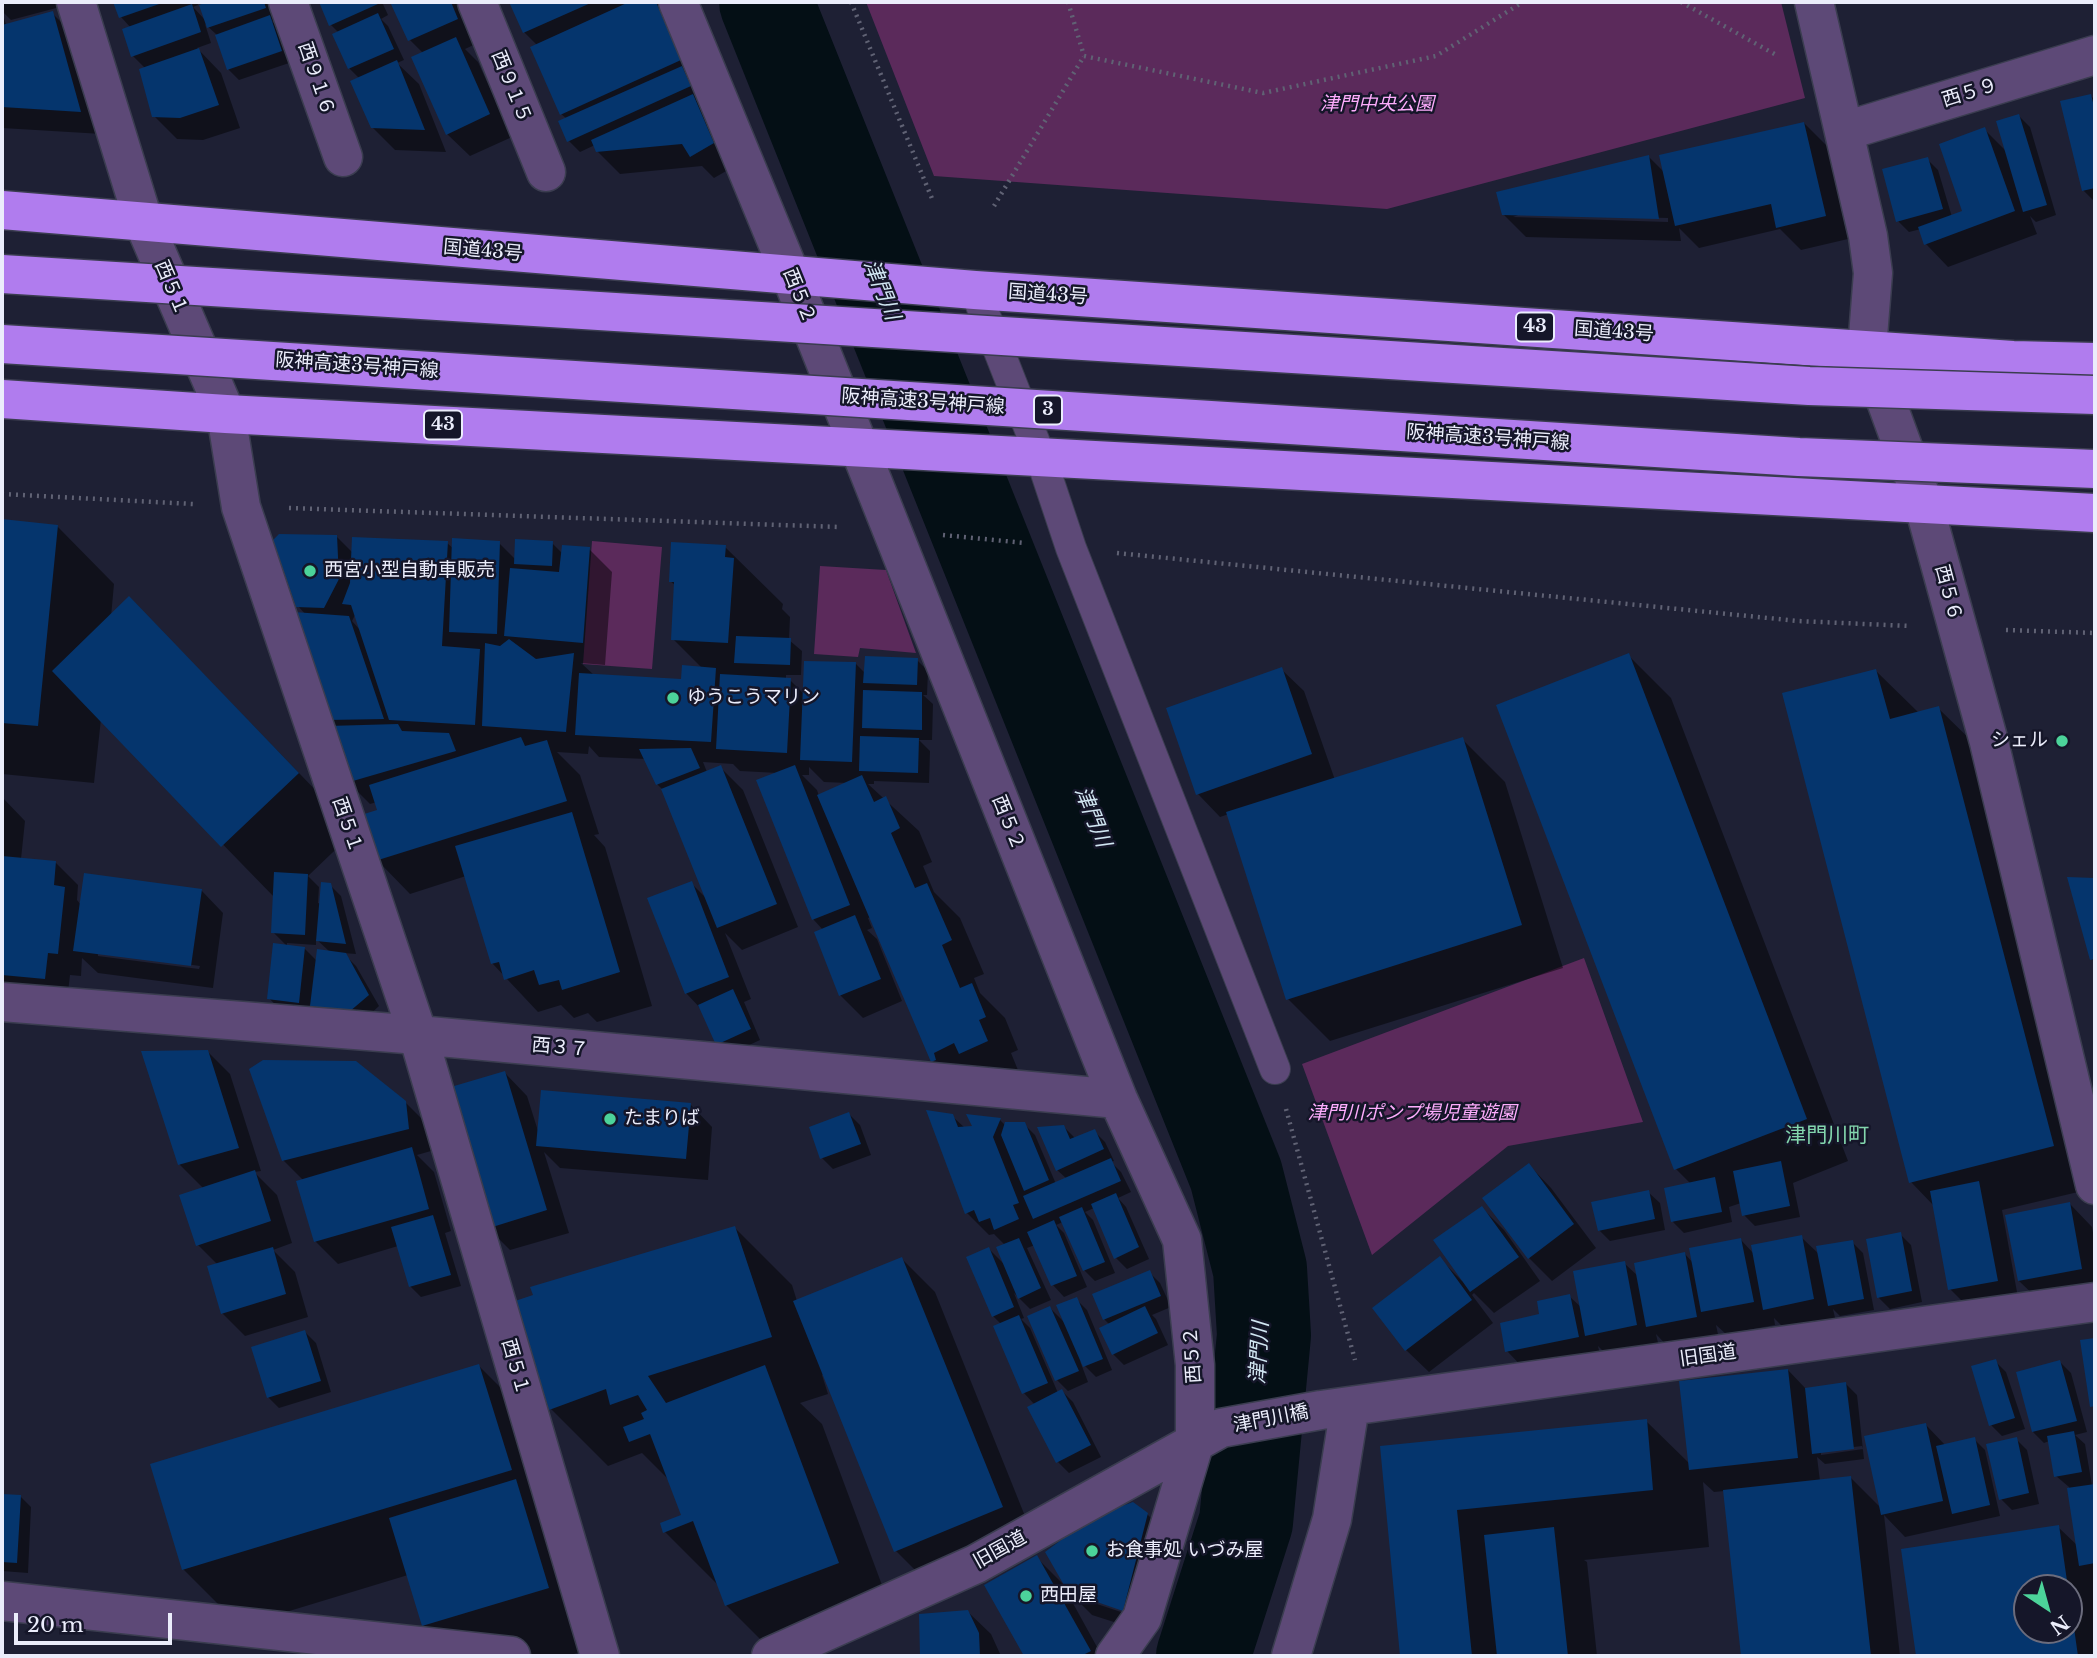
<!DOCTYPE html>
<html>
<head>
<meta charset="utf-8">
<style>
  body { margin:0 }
  #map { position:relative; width:2097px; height:1658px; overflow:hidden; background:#1e2034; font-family:"Libre Baskerville",serif }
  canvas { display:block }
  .frame { position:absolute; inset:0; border:4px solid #ebedfb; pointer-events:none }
  .north { position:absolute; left:2013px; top:1574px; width:70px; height:70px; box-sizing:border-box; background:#151629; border:2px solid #6b6c7d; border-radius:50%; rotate:144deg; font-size:19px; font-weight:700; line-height:28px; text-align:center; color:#ebedfb }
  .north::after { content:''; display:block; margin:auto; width:24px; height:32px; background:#4cd39a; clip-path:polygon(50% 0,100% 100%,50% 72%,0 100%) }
  .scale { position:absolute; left:14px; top:1613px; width:158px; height:32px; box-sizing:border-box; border:4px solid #ebedfb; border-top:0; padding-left:9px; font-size:21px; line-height:24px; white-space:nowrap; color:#ebedfb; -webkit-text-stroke:5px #151629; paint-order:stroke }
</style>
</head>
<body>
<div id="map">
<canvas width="2097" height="1658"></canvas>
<div class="frame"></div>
<div class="north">N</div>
<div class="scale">20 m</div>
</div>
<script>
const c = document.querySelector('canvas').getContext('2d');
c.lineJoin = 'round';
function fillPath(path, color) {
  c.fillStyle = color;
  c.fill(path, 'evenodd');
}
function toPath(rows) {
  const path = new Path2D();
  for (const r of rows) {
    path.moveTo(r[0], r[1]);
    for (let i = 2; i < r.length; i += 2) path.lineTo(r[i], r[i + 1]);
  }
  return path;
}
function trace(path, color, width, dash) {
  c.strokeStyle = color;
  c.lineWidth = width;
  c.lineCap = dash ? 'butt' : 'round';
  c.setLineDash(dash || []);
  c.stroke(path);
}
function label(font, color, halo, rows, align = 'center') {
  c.font = font + ' "Libre Baskerville","Noto Sans JP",serif';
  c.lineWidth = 5;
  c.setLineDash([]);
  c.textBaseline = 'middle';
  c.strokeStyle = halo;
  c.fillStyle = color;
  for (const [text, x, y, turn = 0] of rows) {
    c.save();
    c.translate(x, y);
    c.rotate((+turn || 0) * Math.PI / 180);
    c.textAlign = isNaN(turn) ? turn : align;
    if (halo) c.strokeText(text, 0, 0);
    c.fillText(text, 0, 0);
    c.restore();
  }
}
const green = toPath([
  [866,2,1781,2,1805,98,1387,209,934,176],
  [592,541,662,547,652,669,583,664],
  [820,566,886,570,916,653,860,648,858,657,814,654],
  [1584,958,1643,1122,1508,1146,1372,1255,1302,1064]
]);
const shadow = toPath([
  [2,2,58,2,60,7,11,20,2,11,6,25,52,13,75,36,102,134,2,128],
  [115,2,197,2,198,5,193,7,206,21,209,2,270,2,276,19,272,21,280,29,292,62,239,80,228,69,217,35,205,24,211,43,197,48,221,73,240,128,203,140,177,139,154,116,146,69,133,56,131,28,121,17],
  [321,2,382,2,388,15,381,19,388,26,404,60,397,63,419,84,446,152,395,150,372,127,359,78,349,68,339,33,331,25],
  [392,2,462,2,480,42,465,49,478,62,512,137,470,156,447,134,423,53,410,40],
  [510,2,627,2,628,4,633,2,659,2,673,16,701,97,696,100,715,118,735,166,714,178,702,166,620,174,597,151,595,145,580,152,569,141,567,119,561,114,537,45,524,32],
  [2091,96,2095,100,2094,201,2083,190],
  [2019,116,2030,127,2056,215,2036,222,2030,216,2037,234,1948,267,1926,244,1921,229,1909,232,1898,221,1927,159,1938,170,1952,217,1965,212,1984,129,2007,152],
  [1804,123,1827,146,1848,239,1801,250,1780,229,1699,248,1679,228,1681,241,1526,237,1503,214,1649,157,1664,172],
  [1521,214,1668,218,1668,222,1513,217],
  [2,521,57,526,114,584,111,617,186,656,355,831,308,876,319,887,318,903,321,904,330,885,341,896,356,954,343,953,356,966,379,1006,361,1023,323,1016,310,1004,309,1013,280,1010,269,998,304,948,317,961,330,952,316,939,316,945,287,943,287,946,273,932,275,898,101,719,94,783,2,774],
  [336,536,353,553,447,543,454,549,499,543,516,560,552,543,563,554,589,549,612,572,605,665,581,663,594,675,683,681,702,668,673,639,676,586,670,581,725,547,783,604,782,609,790,617,789,640,802,651,801,675,786,675,786,680,790,680,804,694,856,664,866,674,917,660,928,671,927,695,923,695,933,704,932,740,919,740,930,751,929,783,874,781,874,784,868,784,919,831,932,862,923,866,934,892,960,918,984,974,974,978,980,993,1005,1018,1018,1050,1011,1053,1020,1075,966,1094,933,1061,871,917,868,918,872,928,867,930,877,939,902,1001,863,1018,840,995,823,930,813,919,778,773,740,771,733,764,703,762,707,772,720,767,743,790,798,927,742,950,725,933,751,999,744,1002,760,1040,728,1055,717,1044,702,1010,686,993,691,883,707,899,664,791,657,784,646,759,599,757,589,746,588,754,557,752,580,775,599,834,594,835,605,847,652,1006,597,1022,588,1013,574,1018,561,1005,538,1012,492,963,466,876,410,894,377,860,379,812,377,802,370,804,348,782,337,727,329,719,306,615,298,606],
  [355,615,361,631,352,621],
  [809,767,824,782,848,783,819,796,817,790,802,775,809,775],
  [1628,655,1671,698,1848,1161,1793,1183,1800,1217,1755,1226,1744,1215,1741,1203,1729,1207,1732,1222,1684,1233,1673,1222,1691,1184,1676,1169],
  [1281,669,1304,691,1335,780,1462,739,1505,782,1563,968,1330,1041,1288,999,1229,814,1220,817,1198,794,1168,709],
  [1876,671,1919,713,1938,708,1981,750,2095,1188,2002,1210,2019,1303,1973,1312,1950,1289,1934,1206,1911,1182],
  [2,797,25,821,21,859,56,863,78,885,77,900,81,905,201,890,223,913,213,988,98,973,82,958,81,976,70,975,67,1001,2,994],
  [98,952,200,966,199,969,98,956],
  [2069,879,2095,879,2095,963,2092,959],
  [207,1051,230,1074,261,1171,254,1172,277,1195,292,1243,273,1250,295,1272,308,1317,245,1336,222,1313,218,1265,198,1245,204,1189,180,1165,143,1053],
  [505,1073,527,1096,539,1134,690,1104,712,1127,708,1180,560,1168,544,1152,569,1233,510,1250,488,1228],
  [405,1102,428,1125,431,1151,417,1155,434,1172,451,1231,445,1233,461,1286,421,1297,410,1286,398,1246,338,1264,315,1241,304,1181,283,1160],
  [849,1114,860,1125,871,1155,833,1169,822,1158],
  [952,1116,965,1128,1000,1120,1006,1126,1024,1124,1035,1135,1056,1184,1067,1179,1057,1170,1063,1126,1075,1138,1094,1131,1105,1142,1114,1161,1111,1162,1121,1172,1131,1192,1118,1198,1126,1207,1149,1259,1127,1269,1116,1258,1094,1208,1085,1212,1093,1220,1115,1273,1095,1281,1084,1270,1063,1222,1056,1225,1064,1233,1087,1287,1064,1297,1053,1285,1035,1245,1027,1248,1051,1300,1030,1309,1014,1293,1024,1318,1021,1319,1030,1328,1058,1393,1062,1391,1073,1402,1101,1457,1069,1473,1058,1462,1029,1408,1035,1405,1024,1393,996,1327,1002,1325,993,1316,989,1249,1005,1265,1005,1245,994,1234,989,1235,967,1213],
  [1529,1165,1551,1188,1596,1248,1552,1281,1529,1258],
  [1648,1192,1660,1203,1665,1230,1610,1241,1599,1230],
  [2070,1204,2092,1227,2095,1244,2095,1293,2042,1303,2019,1281],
  [1482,1208,1504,1230,1540,1281,1494,1313,1474,1293,1472,1295,1493,1323,1429,1372,1406,1350,1440,1259,1462,1281,1464,1280],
  [735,1228,792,1285,797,1301,902,1259,935,1292,1035,1541,929,1584,896,1551,824,1374,822,1375,828,1394,800,1403,822,1424,895,1620,777,1656,726,1605,719,1586,665,1532,683,1516,670,1481,642,1453,608,1466,551,1409],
  [1900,1234,1911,1245,1922,1302,1890,1309,1879,1298],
  [1801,1237,1820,1255,1852,1242,1863,1253,1874,1310,1840,1316,1833,1309,1836,1322,1787,1331,1774,1318,1775,1325,1726,1334,1716,1325,1719,1339,1670,1349,1656,1334,1659,1347,1609,1357,1598,1346,1601,1359,1529,1374,1507,1351,1541,1315,1569,1296,1582,1308,1624,1263,1639,1277,1685,1254,1694,1264,1741,1240,1754,1254],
  [1149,1272,1160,1283,1171,1307,1152,1315,1156,1319,1168,1345,1124,1365,1113,1354,1110,1325,1104,1319],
  [1076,1299,1087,1310,1112,1370,1096,1377,1080,1361,1088,1382,1068,1391,1057,1380,1050,1308,1066,1324],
  [305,1332,316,1343,331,1392,279,1408,268,1397],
  [1995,1361,2006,1372,2025,1429,2002,1436,1991,1425],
  [2060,1362,2071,1373,2087,1432,2075,1435,2085,1444,2092,1486,2095,1485,2095,1656,1918,1656,1903,1550,2058,1527,2078,1546,2069,1487,2056,1476,2049,1441,2044,1443,2033,1432],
  [2027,1588,2069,1588,2069,1630,2027,1630],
  [479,1366,536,1423,605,1645,567,1656,454,1656,423,1625,408,1575,240,1626,183,1569],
  [1788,1370,1806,1389,1846,1384,1857,1395,1864,1459,1825,1464,1817,1457,1820,1481,1850,1477,1882,1509,1926,1425,1946,1446,1974,1439,1985,1450,2000,1516,1905,1537,1884,1515,1900,1656,1743,1656,1724,1491,1714,1492,1703,1482,1709,1547,1584,1560,1587,1562,1597,1656,1402,1656,1382,1448,1646,1421,1691,1465],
  [1862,1446,1863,1449,1821,1455,1821,1451],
  [2016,1439,2027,1450,2039,1504,2012,1510,2001,1499],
  [2,1484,2,1496,20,1496,31,1507,28,1573,2,1571],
  [1147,1514,1170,1537,1145,1632,1092,1615,1064,1587,1102,1656,1026,1656,987,1586,1037,1558,1064,1585],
  [1079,1594,1131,1612,1130,1615,1079,1598],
  [968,1612,991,1634,1001,1656,922,1656,921,1616]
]);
const river = toPath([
  [766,2,1236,1175,1260,1269,1264,1335,1246,1522,1203,1656]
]);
const building = toPath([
  [113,2,165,2,119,18],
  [207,2,264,2,266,8,207,28,199,5],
  [319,2,377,2,378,4,329,26],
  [390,2,451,2,458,19,408,41],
  [509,2,593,2,523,33],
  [629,2,656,2,681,60,560,115,530,47],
  [192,4,201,32,131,57,122,29],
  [53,11,81,112,2,107,2,25],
  [378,13,394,49,348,69,332,34],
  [270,15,282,51,227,70,215,35],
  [456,37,490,114,446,135,411,57],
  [199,48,219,105,180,118,152,117,139,69],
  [397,60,425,130,371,128,350,81],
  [682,66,691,86,567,142,558,121],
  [693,94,714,143,690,157,682,144,596,152,591,140],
  [2091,94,2095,111,2095,188,2082,191,2060,101],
  [2019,114,2047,205,2023,212,1996,121],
  [1804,122,1826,216,1776,228,1771,204,1675,226,1659,155],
  [1985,127,2015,211,1924,245,1918,227,1962,211,1939,144],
  [1649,155,1659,219,1502,215,1496,192],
  [1928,157,1943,209,1896,222,1882,169],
  [2,519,58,525,38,726,2,723],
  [279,534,337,535,339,579,324,608,296,607,273,540],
  [352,537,448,541,442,646,480,649,475,725,389,720,351,605,342,604,350,583],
  [452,538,500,541,497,634,449,632],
  [515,539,553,541,552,566,514,564],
  [671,542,726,545,725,557,734,558,728,643,671,640,674,582,669,582],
  [562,545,590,547,583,643,504,636,510,568,559,572],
  [129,596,299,773,221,847,52,671],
  [294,612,349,616,384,719,327,720],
  [736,636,791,638,790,665,734,663],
  [509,639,536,659,574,653,566,732,482,726,485,643,500,646],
  [1629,653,1807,1119,1674,1170,1496,705],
  [865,656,918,658,917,685,863,683],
  [804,661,856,662,852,762,800,760],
  [682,665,716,668,711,742,575,735,579,673,681,679],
  [1282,667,1312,754,1196,795,1166,708],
  [1876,669,1890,719,1939,706,2054,1146,1909,1183,1782,693],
  [720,674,791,678,787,753,716,749],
  [863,690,922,692,922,730,862,728],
  [398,724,402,731,449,733,456,751,346,783,328,726],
  [860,736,919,738,918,773,859,771],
  [521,737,525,746,547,740,567,801,375,861,361,815,377,810,369,785],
  [1463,737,1522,925,1286,1000,1226,812],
  [691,748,700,768,656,785,639,749],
  [721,765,777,904,717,928,661,789],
  [795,765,850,905,812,920,756,780],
  [862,775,874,802,886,796,900,828,891,833,915,888,927,883,952,940,942,945,960,988,972,983,986,1017,979,1020,988,1041,959,1054,954,1043,934,1053,936,1060,931,1062,817,795],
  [572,812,620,972,562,990,559,980,539,985,534,970,504,980,499,962,491,964,455,846],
  [2,856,56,861,54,885,65,887,58,954,48,953,45,979,2,975],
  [274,872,308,874,305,935,271,933],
  [84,873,202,889,191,966,73,951],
  [2067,877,2095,878,2095,959,2090,960],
  [692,881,729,977,685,994,647,898],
  [321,882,331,883,346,944,316,941],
  [855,915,881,979,839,996,814,932],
  [273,943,305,947,299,1003,267,999],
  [317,949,346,953,369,995,349,1012,310,1006],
  [733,989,751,1029,716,1045,698,1005],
  [208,1050,239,1148,178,1165,141,1051],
  [263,1060,356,1061,406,1101,409,1129,282,1161,249,1069],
  [505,1071,547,1210,486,1229,444,1089],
  [541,1090,691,1103,686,1159,536,1146],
  [926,1110,953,1114,958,1127,972,1126,966,1114,1001,1118,993,1137,1019,1203,1013,1205,1019,1219,994,1230,990,1218,979,1222,974,1210,965,1214],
  [849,1112,861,1144,820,1159,809,1127],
  [1005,1122,1025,1122,1049,1180,1024,1191,1001,1135],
  [1064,1125,1070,1139,1095,1129,1104,1149,1056,1171,1037,1127],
  [412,1147,429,1209,314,1242,296,1181],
  [1111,1158,1121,1181,1033,1219,1023,1196],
  [1781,1161,1790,1206,1742,1216,1733,1171],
  [1529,1163,1574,1224,1528,1259,1482,1198],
  [255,1170,271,1221,196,1246,179,1195],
  [1715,1177,1722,1212,1671,1222,1664,1188],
  [1979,1181,1998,1281,1948,1290,1930,1191],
  [1649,1190,1655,1219,1598,1231,1591,1202],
  [1116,1193,1139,1247,1114,1259,1091,1204],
  [2070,1202,2082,1269,2018,1281,2005,1215],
  [1482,1206,1519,1257,1470,1292,1433,1240],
  [1082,1207,1105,1262,1083,1271,1059,1217],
  [433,1215,451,1275,409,1287,391,1227],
  [1054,1220,1077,1276,1051,1286,1027,1232],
  [735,1226,772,1337,648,1376,666,1403,765,1365,839,1563,725,1606,693,1521,663,1533,660,1523,681,1515,650,1434,629,1442,623,1427,644,1419,641,1413,647,1410,638,1395,610,1405,606,1389,549,1410,515,1301,533,1295,530,1287],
  [1901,1232,1912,1291,1877,1298,1866,1239],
  [1802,1235,1814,1299,1763,1310,1751,1245],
  [1019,1238,1041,1288,1018,1299,996,1247],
  [1741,1238,1754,1302,1701,1312,1689,1248],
  [1853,1240,1864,1299,1828,1306,1816,1246],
  [273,1247,286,1294,221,1314,207,1266],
  [989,1247,1014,1307,992,1317,966,1257],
  [1685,1252,1697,1317,1646,1327,1634,1263],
  [1440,1256,1472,1300,1405,1351,1372,1308],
  [902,1257,1003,1507,894,1552,793,1301],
  [1625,1261,1637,1325,1585,1336,1573,1271],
  [1150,1270,1161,1296,1103,1320,1092,1294],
  [1570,1294,1579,1337,1505,1352,1500,1323,1539,1314,1537,1301],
  [1077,1297,1103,1359,1083,1367,1056,1305],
  [1050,1306,1079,1371,1055,1381,1027,1316],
  [1145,1306,1158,1333,1112,1355,1099,1328],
  [1019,1315,1048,1383,1022,1394,993,1326],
  [305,1330,321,1381,267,1398,251,1347],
  [2095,1338,2095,1406,2090,1407,2080,1340],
  [1996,1359,2015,1418,1989,1426,1971,1366],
  [2060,1360,2077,1421,2032,1432,2016,1372],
  [479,1364,512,1470,182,1570,150,1464],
  [1788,1369,1798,1458,1689,1470,1679,1381],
  [1846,1382,1854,1449,1812,1454,1805,1388],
  [1062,1389,1091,1445,1056,1463,1027,1407],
  [1647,1419,1653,1490,1457,1510,1472,1656,1400,1656,1380,1446],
  [1926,1423,1943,1501,1881,1515,1864,1436],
  [2074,1431,2082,1472,2054,1477,2047,1436],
  [1975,1437,1990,1505,1952,1514,1936,1446],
  [2017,1437,2029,1493,1999,1500,1986,1444],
  [1851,1476,1871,1656,1741,1656,1723,1490],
  [516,1479,549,1588,422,1626,389,1518],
  [2095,1484,2095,1563,2079,1566,2067,1488],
  [2,1494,21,1495,17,1563,2,1562],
  [1133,1502,1148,1513,1123,1611,1068,1592,1045,1552,1092,1517],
  [2059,1525,2068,1588,2027,1588,2027,1630,2069,1630,2071,1607,2078,1656,1916,1656,1901,1549],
  [1554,1527,1568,1656,1497,1656,1484,1535],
  [1037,1555,1091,1651,1081,1656,1024,1656,984,1585],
  [968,1610,979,1633,980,1656,920,1656,919,1614]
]);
const path = toPath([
  [851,2,933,201],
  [1068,2,1084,56],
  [1681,2,1778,56],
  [994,206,1084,56,1263,93,1436,56,1523,2],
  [2,494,193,504],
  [289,508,840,527],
  [943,535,1025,543],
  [1117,553,1798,621,1910,626],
  [2006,630,2095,633],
  [1286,1109,1355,1360]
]);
const lane = toPath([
  [975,290,1041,458,1071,548,1275,1069]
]);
const street = toPath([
  [76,2,144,223,226,414,241,507,418,1035,600,1656],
  [288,2,343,157],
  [477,2,546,172],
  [678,2,791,276,1118,1099,1182,1240,1195,1365,1195,1441,1142,1618,1115,1656],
  [1814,2,1868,236,1873,273,1867,349,1923,502,1989,742,2095,1185],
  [1845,131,2095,55],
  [2,1002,418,1035,1118,1099],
  [2,1601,511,1656],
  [771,1656,976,1564,1221,1428,1321,1410,2095,1302],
  [1291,1656,1332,1519,1350,1406]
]);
const highway = toPath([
  [2,210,975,290,2013,360,2095,362],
  [2,399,226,414,2095,513]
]);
const highwayBridge = toPath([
  [2,274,1809,386,2095,395],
  [2,344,1799,457,2095,469]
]);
const markers = [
  [310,571,7,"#4cd39a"],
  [673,698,7,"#4cd39a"],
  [2062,741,7,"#4cd39a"],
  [610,1119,7,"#4cd39a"],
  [1092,1551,7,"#4cd39a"],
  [1026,1596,7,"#4cd39a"]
];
const shields = [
  [1535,327,38],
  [1048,410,28],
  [443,425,38]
];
const shieldNames = [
  ["43",1535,327],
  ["3",1048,410],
  ["43",443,425]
];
const streetNames = [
  ["西９１６",316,79,71],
  ["西９１５",511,87,68],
  ["西５９",1970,93,-17],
  ["国道43号",483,251,5],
  ["西５１",171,288,67],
  ["国道43号",1048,295,4],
  ["西５２",799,296,68],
  ["国道43号",1614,332,4],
  ["阪神高速3号神戸線",357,366,4],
  ["阪神高速3号神戸線",923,402,4],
  ["阪神高速3号神戸線",1488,438,4],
  ["西５６",1948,593,75],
  ["西５２",1008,823,68],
  ["西５１",347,825,71],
  ["西３７",560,1048,5],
  ["西５２",1193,1355,-94],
  ["旧国道",1708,1356,-8],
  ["西５１",515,1367,74],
  ["津門川橋",1271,1419,-11],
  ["旧国道",1000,1550,-29]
];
const parkNames = [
  ["津門中央公園",1377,105],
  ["津門川ポンプ場児童遊園",1412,1114]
];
const poiNames = [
  ["西宮小型自動車販売",324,571],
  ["ゆうこうマリン",687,698],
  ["シェル",2048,741,"right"],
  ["たまりば",624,1119],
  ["お食事処 いづみ屋",1106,1551],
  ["西田屋",1040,1596]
];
const waterNames = [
  ["津門川",881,290,68],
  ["津門川",1092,817,68],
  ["津門川",1260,1353,-87]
];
const neighbourhoodNames = [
  ["津門川町",1827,1136]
];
fillPath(green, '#5b2a5b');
fillPath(shadow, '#0007');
trace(river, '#040f15', 94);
fillPath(building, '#05356d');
trace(lane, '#3b3d50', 32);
trace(street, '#3b3d50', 41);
trace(highway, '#3b3d50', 41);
trace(path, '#606274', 4.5, [2, 5]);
trace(lane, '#5d4977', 30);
trace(street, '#5d4977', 38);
trace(highway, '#b07cee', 38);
trace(highwayBridge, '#3b3d50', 41, []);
trace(highwayBridge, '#b07cee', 38);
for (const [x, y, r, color] of markers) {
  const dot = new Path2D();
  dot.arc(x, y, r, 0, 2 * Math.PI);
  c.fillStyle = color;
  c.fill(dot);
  trace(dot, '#151629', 2.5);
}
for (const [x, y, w] of shields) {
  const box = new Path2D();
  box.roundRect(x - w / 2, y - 14.5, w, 29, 5);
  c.fillStyle = '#151629';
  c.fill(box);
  trace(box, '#ebedfb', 2);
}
label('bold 18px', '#ebedfb', null, shieldNames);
label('19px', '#ebedfb', '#151629', streetNames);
label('italic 19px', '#fdacfc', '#151629', parkNames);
label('19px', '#ebedfb', '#151629', poiNames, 'left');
label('italic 21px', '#d1e6f2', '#151629', waterNames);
label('21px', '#83d6ad', '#151629', neighbourhoodNames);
</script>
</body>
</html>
